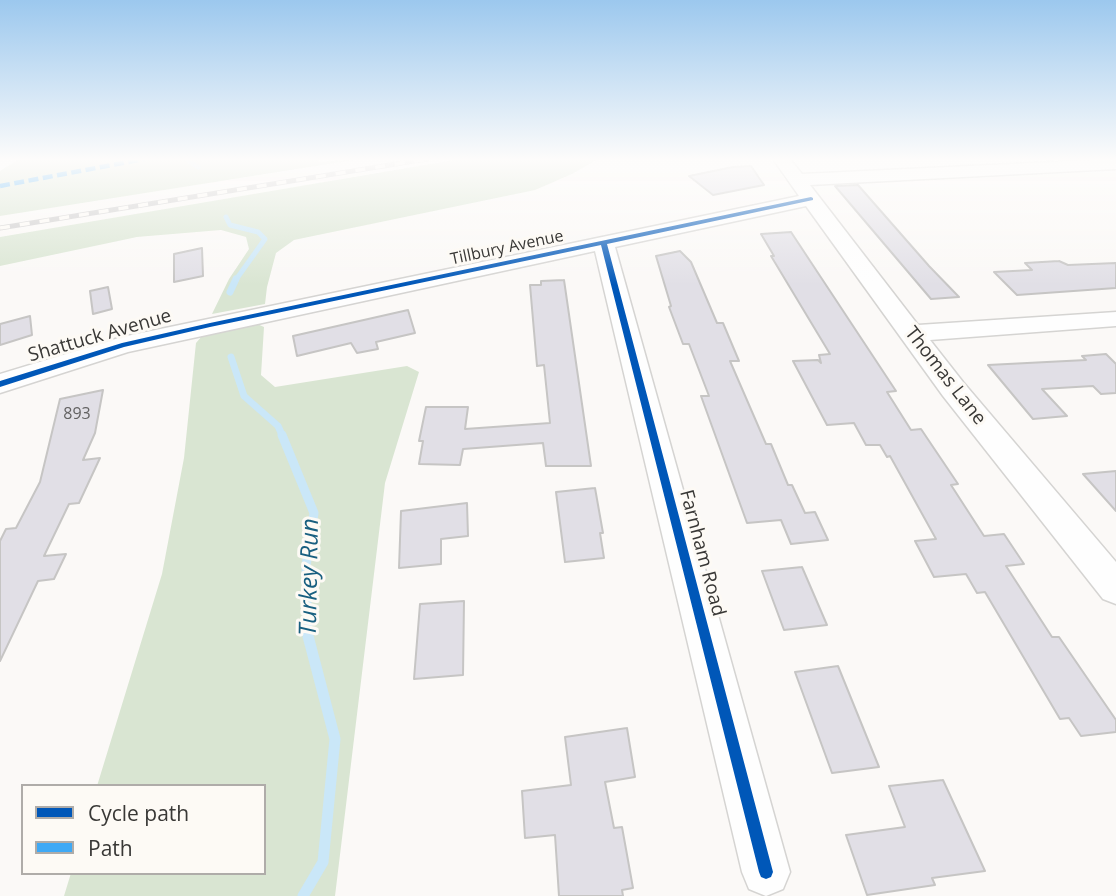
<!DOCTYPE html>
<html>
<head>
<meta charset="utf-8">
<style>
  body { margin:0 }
  #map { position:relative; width:1116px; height:896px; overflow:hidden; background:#fbf9f7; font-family:"Open Sans",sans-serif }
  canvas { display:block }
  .legend { position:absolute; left:21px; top:784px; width:245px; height:91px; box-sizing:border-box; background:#fdfaf5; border:2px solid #afaca9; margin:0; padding:9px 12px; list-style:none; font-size:21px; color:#393836 }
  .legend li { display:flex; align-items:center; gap:14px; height:35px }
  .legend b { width:35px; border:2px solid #afaca9 }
</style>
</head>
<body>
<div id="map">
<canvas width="1116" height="896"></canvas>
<ul class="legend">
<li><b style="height:9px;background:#0057b8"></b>Cycle path</li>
<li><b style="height:9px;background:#3fa9f5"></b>Path</li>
</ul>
</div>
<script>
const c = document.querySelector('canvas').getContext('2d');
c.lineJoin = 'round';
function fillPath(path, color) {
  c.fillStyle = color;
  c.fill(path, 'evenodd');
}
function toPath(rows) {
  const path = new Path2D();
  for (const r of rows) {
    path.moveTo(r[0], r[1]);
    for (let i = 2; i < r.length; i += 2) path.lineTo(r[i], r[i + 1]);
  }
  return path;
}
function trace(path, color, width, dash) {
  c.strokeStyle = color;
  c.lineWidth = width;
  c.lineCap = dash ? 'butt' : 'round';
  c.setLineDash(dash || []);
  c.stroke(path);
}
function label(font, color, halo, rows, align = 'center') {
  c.font = font + ' "Open Sans",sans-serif';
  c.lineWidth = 6;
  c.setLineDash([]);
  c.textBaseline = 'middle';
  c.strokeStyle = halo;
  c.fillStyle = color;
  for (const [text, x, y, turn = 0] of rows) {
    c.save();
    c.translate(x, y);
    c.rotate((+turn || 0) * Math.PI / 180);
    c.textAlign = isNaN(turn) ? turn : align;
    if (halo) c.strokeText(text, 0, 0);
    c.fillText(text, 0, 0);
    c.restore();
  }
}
const green = toPath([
  [19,159,319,159,319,162,360,159,0,216,0,171],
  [460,159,598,159,572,174,535,190,294,240,276,253,267,287,265,304,212,314,229,279,249,249,246,237,221,230,137,237,0,266,0,237],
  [253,322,264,327,261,375,275,387,407,366,419,372,385,483,335,896,64,896,71,873,264,873,264,786,97,786,162,574,184,458,196,343,207,330]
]);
const streamFar3 = toPath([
  [186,159,198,167],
  [226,217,230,225,258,232,265,239,235,281]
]);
const streamFar2 = toPath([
  [230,292,236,279],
  [231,357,244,396,278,426,283,437]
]);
const streamFar1 = toPath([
  [282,435,314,513,306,566,308,638]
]);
const stream = toPath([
  [303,896,323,862,335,739,308,636]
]);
const building = toPath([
  [751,166,764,185,713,195,689,176,733,167,751,166],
  [858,185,929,266,959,297,931,299,835,186,858,185],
  [791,232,896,391,887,392,911,430,921,429,958,484,951,485,984,536,1004,534,1024,564,1006,566,1052,637,1059,637,1116,720,1116,732,1081,736,1069,718,1060,719,985,592,977,593,966,574,934,577,915,541,936,539,890,456,887,457,880,445,866,445,854,423,827,425,793,361,818,360,821,363,819,355,830,354,771,256,774,256,761,234,791,232],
  [202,248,203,276,174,282,174,254,202,248],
  [680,251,691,262,717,323,723,323,739,361,730,361,766,444,771,444,788,485,792,485,805,513,815,512,828,540,791,544,781,520,747,523,701,396,709,396,689,344,683,344,669,307,671,306,656,256,680,251],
  [1059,261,1068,265,1116,263,1116,288,1017,295,994,272,1032,270,1025,263,1059,261],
  [564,280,591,466,546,466,543,443,463,449,460,465,419,464,423,441,419,441,426,407,468,407,465,429,550,423,544,365,537,366,530,285,541,285,541,281,564,280],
  [108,287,112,309,93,314,90,291,108,287],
  [408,310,415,333,376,342,378,349,357,353,351,343,297,356,293,336,408,310],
  [30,316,32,335,0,345,0,324,30,316],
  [1106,354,1116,364,1116,393,1101,394,1093,386,1042,389,1067,416,1033,419,988,365,1086,360,1082,356,1106,354],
  [103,390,95,433,83,460,100,458,79,503,69,504,44,556,66,554,54,579,38,581,0,661,0,541,6,529,16,528,40,482,60,399,103,390],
  [1116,471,1116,511,1083,474,1116,471],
  [595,488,603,533,600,533,604,558,565,562,556,492,595,488],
  [467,503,468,536,441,539,441,564,399,568,401,511,467,503],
  [802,567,827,625,784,630,762,571,802,567],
  [464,601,463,675,414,679,420,604,464,601],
  [838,666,879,767,832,773,795,672,838,666],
  [627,728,635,777,605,782,614,828,622,827,633,888,622,890,623,896,559,896,555,835,525,838,522,791,571,785,565,737,627,728],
  [943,780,985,871,932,878,935,885,867,895,846,835,905,827,889,786,943,780]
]);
const minor = toPath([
  [773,159,790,159,802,174,1116,159,1116,169,810,185,918,325,1116,312,1116,326,930,340,963,382,1116,562,1116,604,1103,599,943,396,806,206,615,247,790,872,783,889,766,896,749,889,742,872,595,251,128,352,0,393,0,374,122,337,799,196,773,159]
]);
const rail = toPath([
  [0,228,427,159]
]);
const quiet = toPath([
  [0,186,144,159]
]);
const cycleway = toPath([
  [811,197,813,198,813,200,607,244,773,872,771,877,766,879,761,877,759,872,601,245,210,327,124,347,0,387,0,381,122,343,210,323,811,197]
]);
const farStreetnames = [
  ["Tillbury Avenue",507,248,-12]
];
const numberNames = [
  ["893",77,414]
];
const streetNames = [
  ["Shattuck Avenue",100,336,-16],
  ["Thomas Lane",945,376,52],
  ["Farnham Road",702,553,75]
];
const nearWaternames = [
  ["Turkey Run",310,577,-89]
];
fillPath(green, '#d9e5d2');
trace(streamFar3, '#cae7f8', 5);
trace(streamFar2, '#cae7f8', 7);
trace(streamFar1, '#cae7f8', 9);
trace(stream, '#cae7f8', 11);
fillPath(building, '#e1dfe6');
trace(building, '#c6c5c4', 2);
trace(minor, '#d5d4d2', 3);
fillPath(minor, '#fefefe');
trace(rail, '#cac9c9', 5);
trace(rail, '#fdfaf5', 3.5, [10]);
trace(quiet, '#3fa9f5', 4.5, [10, 4.5]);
fillPath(cycleway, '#0057b8');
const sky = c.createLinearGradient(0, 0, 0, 285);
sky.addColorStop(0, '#9cc8ee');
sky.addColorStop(0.56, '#fdfcfb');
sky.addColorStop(1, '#fdfcfb00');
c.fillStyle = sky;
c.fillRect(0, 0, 1116, 285);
label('16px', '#393836', '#fdfaf5', farStreetnames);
label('16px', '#636262', null, numberNames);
label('19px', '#393836', '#fdfaf5', streetNames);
label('italic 24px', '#185f80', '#fdfaf5', nearWaternames);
</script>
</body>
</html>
